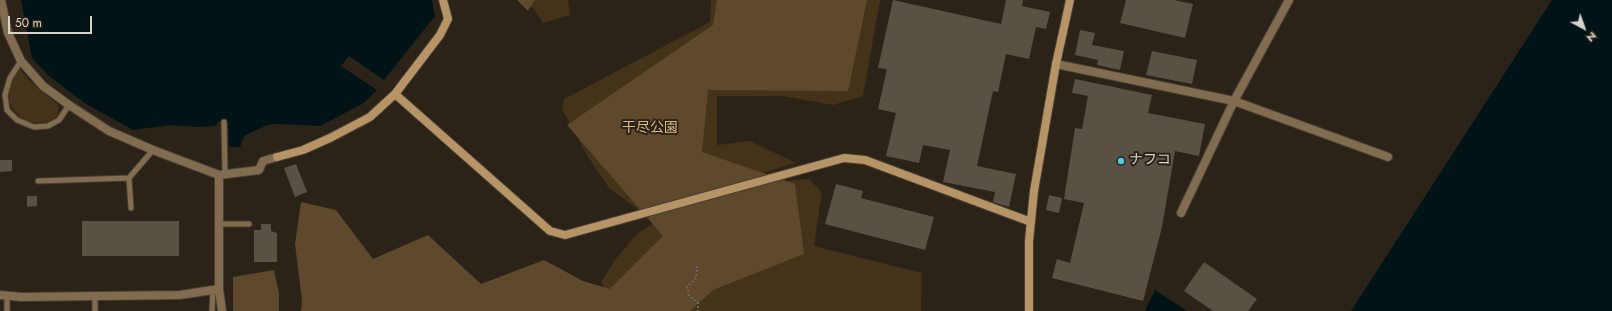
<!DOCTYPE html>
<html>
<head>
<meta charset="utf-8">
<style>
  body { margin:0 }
  #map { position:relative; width:1612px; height:311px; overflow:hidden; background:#2b2318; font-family:Jost,sans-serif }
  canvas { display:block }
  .north { position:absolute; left:1564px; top:8px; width:40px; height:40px; -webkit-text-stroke:3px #2b2318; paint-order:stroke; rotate:139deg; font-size:11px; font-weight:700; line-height:16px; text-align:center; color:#d8d2cb }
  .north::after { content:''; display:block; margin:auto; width:14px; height:18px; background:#d8d2cb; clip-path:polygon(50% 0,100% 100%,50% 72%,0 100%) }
  .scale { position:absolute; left:8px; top:16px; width:84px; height:18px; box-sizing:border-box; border:2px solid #d8d2cb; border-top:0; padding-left:5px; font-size:12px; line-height:14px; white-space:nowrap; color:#d8d2cb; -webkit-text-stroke:3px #2b2318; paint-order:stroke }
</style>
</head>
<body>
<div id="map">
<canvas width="1612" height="311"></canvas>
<div class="north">N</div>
<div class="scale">50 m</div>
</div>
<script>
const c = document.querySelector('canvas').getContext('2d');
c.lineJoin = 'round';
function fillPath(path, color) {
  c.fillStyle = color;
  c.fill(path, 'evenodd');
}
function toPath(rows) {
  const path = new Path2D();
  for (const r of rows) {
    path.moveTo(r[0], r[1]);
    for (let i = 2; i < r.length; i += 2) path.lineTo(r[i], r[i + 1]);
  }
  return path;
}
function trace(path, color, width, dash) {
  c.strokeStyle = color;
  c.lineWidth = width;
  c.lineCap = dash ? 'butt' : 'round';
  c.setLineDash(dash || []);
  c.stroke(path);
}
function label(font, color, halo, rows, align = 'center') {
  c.font = font + ' Jost,"Noto Sans JP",sans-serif';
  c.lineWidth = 4;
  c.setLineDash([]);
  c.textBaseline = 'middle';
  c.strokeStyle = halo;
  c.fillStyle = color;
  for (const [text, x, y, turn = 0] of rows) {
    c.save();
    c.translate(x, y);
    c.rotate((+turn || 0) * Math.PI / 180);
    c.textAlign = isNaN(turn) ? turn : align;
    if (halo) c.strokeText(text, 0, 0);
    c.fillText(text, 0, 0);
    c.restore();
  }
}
const green = toPath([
  [522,0,568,0,570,15,543,23,533,8],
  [711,0,880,0,863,96,833,105,783,96,717,96,717,145,750,141,796,163,639,210,609,188,585,152,562,109,564,99,710,22],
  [20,69,28,79,58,105,58,115,54,119,47,123,28,122,19,116,10,105,9,95,14,76],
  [809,179,822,192,814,246,922,273,921,311,611,311,612,308,601,282,617,257,638,233,661,219,793,180]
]);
const forest = toPath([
  [517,0,535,0,528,11],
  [717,0,867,0,848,91,708,90,702,152,795,184,804,254,713,290,690,311,301,311,302,300,295,244,301,202,336,210,373,259,428,235,481,284,544,260,583,281,610,289,663,236,567,125,713,25],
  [274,270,279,293,279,311,233,311,233,277]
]);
const water = toPath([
  [21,0,432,0,435,16,384,80,349,56,341,66,377,90,364,103,320,126,278,124,267,125,244,136,240,147,229,147,228,121,219,121,215,126,198,127,170,125,133,130,86,104,49,76,32,58],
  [1552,0,1612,0,1612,311,1351,311],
  [1155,290,1187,311,1145,311]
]);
const building = toPath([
  [893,0,1001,24,1006,0,1023,0,1022,6,1050,12,1046,29,1036,27,1029,59,1006,54,998,92,993,91,977,166,1016,174,1009,207,993,202,995,192,943,182,950,150,923,145,919,163,886,156,896,113,878,109,887,69,878,68],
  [1126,0,1174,0,1193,4,1185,38,1120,23],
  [1080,30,1095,33,1092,45,1124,51,1120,70,1097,65,1098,60,1075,55],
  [1152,51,1197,60,1192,84,1146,75],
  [1075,79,1152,95,1148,113,1205,124,1199,156,1175,151,1162,227,1143,301,1052,278,1057,259,1070,263,1084,203,1064,199,1075,128,1082,129,1088,96,1072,93],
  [0,160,12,160,12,171,0,172],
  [296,164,307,192,295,197,284,168],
  [836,184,863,191,861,198,934,217,925,250,825,224],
  [1049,195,1062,198,1059,213,1046,210],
  [27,196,37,196,37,206,27,207],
  [82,221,179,221,179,256,82,256],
  [261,224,271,224,271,231,277,233,277,262,254,262,254,230,261,230],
  [1204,262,1257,299,1248,311,1213,311,1184,291]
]);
const path = toPath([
  [697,266,696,278,687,287,689,295,698,303,698,311]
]);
const lane = toPath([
  [21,61,10,78,5,95,7,110,17,120,34,127,48,126,59,120,69,105],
  [224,122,225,174],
  [129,178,131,208],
  [38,181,129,178,153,150],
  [219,224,249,224],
  [95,296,95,311],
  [7,311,7,295],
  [212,311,213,290]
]);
const street = toPath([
  [1,0,8,33,21,61,43,86,69,105,109,131,153,150,219,175,259,170,263,161,277,157],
  [1056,64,1234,101,1289,0],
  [1181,213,1234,101,1388,157],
  [219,289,222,311],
  [0,295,21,297,180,295,219,289,219,175]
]);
const secondary = toPath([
  [395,94,550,231,565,235,844,158,865,160,1031,222],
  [277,157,303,150,330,138,370,117,395,94,440,35,448,19,443,0],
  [1029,311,1029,241,1034,191,1056,64,1070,0]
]);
const markers = [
  [1121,161,4,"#56c9e0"]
];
const parkNames = [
  ["干尽公園",650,129]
];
const poiNames = [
  ["ナフコ",1129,161]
];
fillPath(green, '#443219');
fillPath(forest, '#5e492d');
fillPath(water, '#001418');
fillPath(building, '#5a5145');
trace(lane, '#473f35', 7);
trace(street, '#473f35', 10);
trace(secondary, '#473f35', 10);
trace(path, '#70695f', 2, [2, 2]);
trace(lane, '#816c4f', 5);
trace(street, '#816c4f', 8);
trace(secondary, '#b79466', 8);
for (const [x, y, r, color] of markers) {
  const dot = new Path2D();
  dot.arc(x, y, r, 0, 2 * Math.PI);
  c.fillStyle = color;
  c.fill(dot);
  trace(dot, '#2b2318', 1.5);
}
label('14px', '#deb784', '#2b2318', parkNames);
label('14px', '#d8d2cb', '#2b2318', poiNames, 'left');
</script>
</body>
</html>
